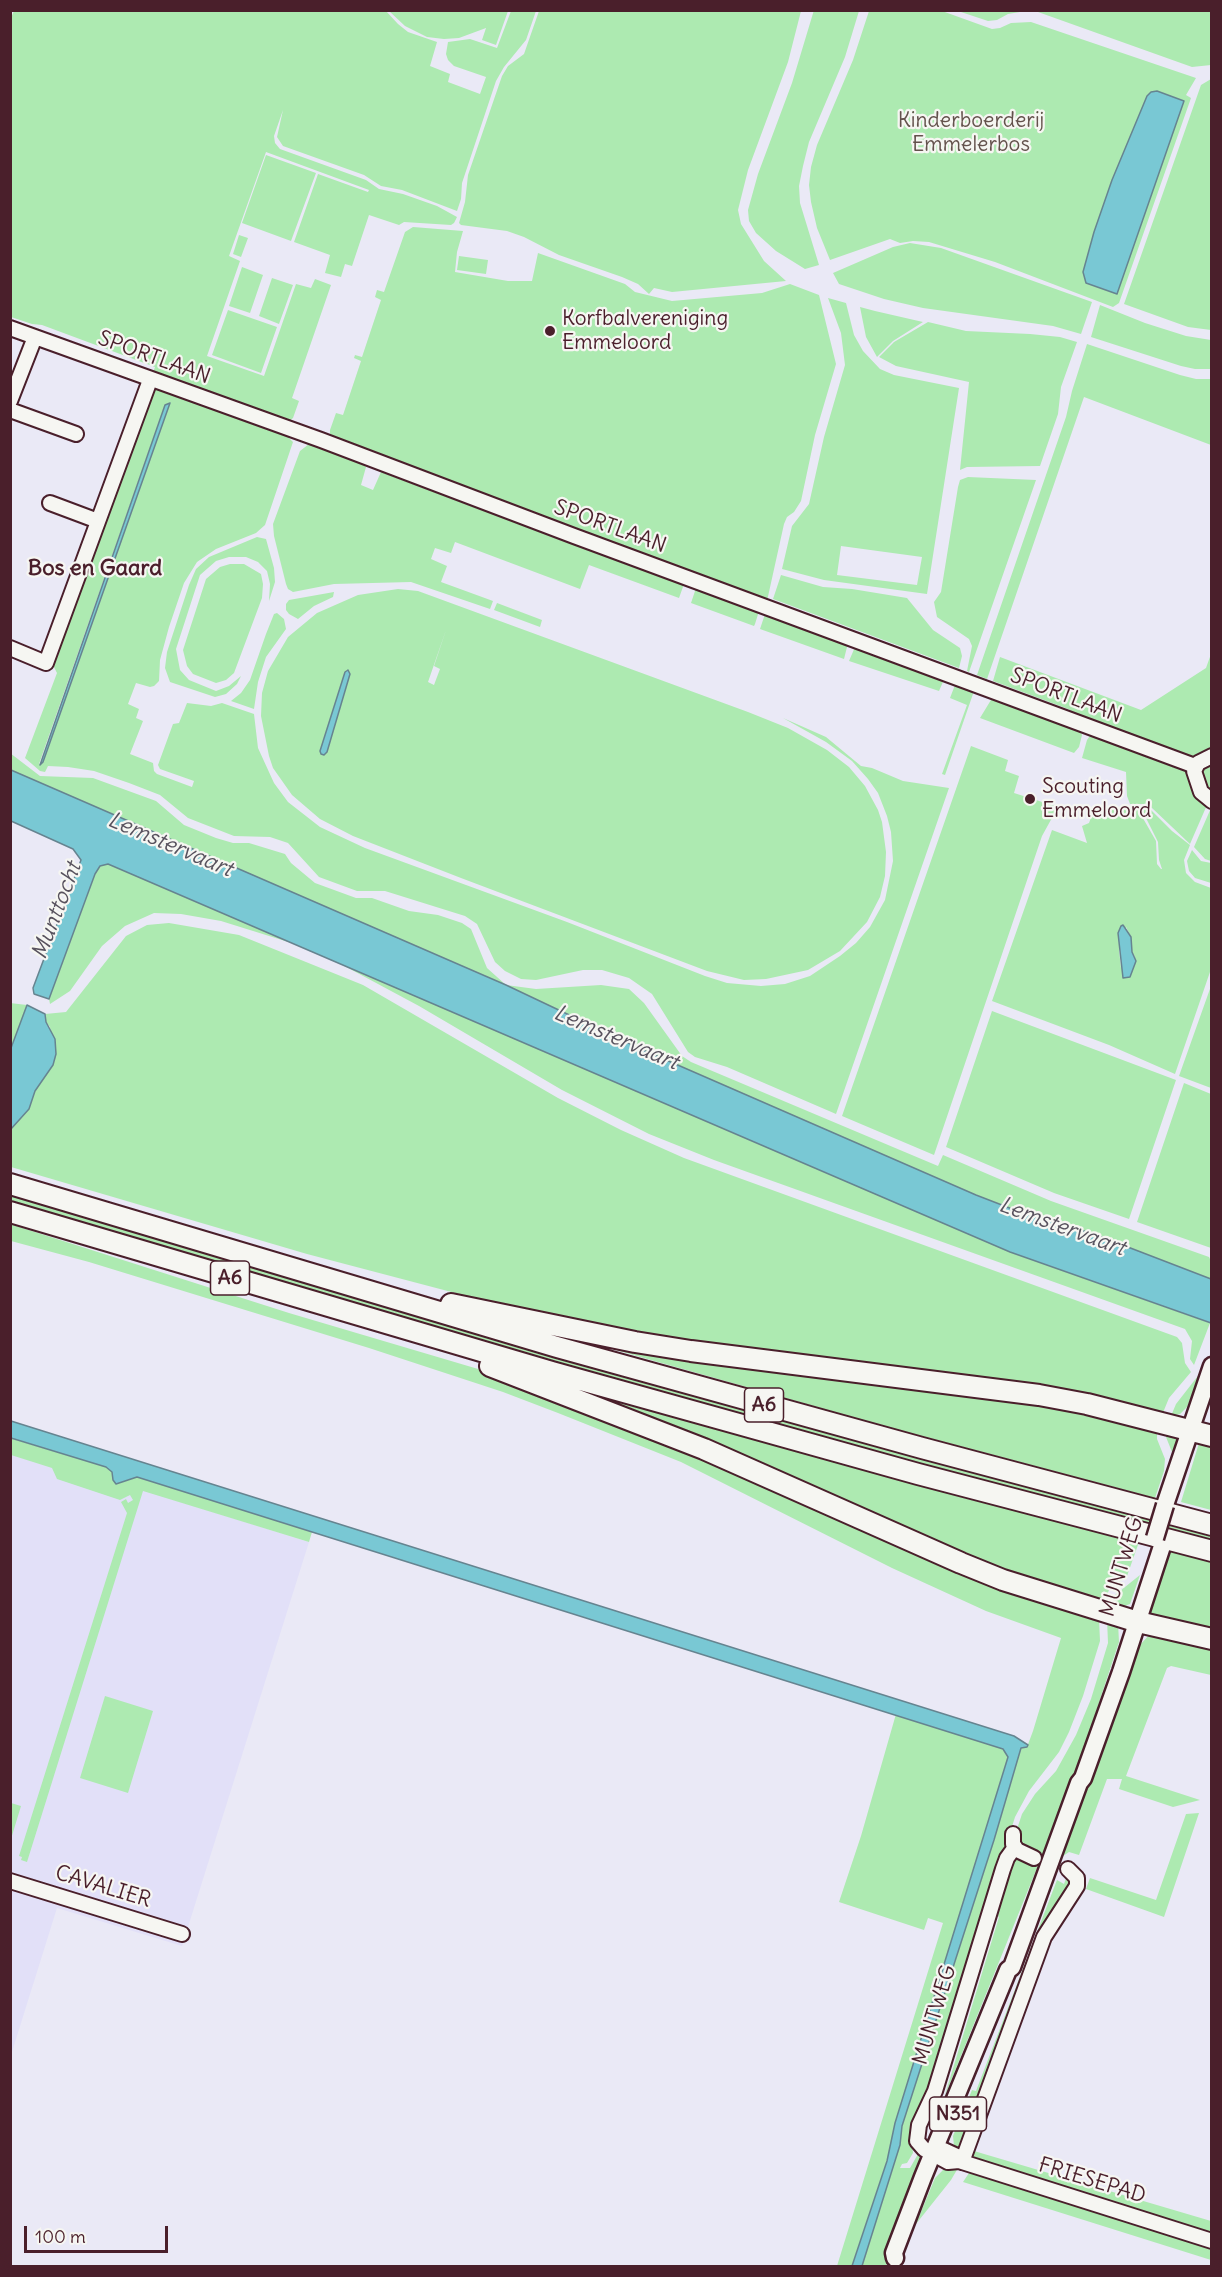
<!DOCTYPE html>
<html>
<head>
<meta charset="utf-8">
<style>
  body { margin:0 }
  #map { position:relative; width:1222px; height:2277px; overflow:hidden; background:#eae9f6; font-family:Delius,sans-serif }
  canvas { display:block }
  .frame { position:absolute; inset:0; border:12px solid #4a1f2b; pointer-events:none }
  .scale { position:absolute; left:24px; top:2226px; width:144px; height:27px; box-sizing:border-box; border:3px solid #4a1f2b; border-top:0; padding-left:8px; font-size:18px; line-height:21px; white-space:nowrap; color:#4a1f2b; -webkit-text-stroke:4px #f6f6f2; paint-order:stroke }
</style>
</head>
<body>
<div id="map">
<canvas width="1222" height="2277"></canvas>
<div class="frame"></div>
<div class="scale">100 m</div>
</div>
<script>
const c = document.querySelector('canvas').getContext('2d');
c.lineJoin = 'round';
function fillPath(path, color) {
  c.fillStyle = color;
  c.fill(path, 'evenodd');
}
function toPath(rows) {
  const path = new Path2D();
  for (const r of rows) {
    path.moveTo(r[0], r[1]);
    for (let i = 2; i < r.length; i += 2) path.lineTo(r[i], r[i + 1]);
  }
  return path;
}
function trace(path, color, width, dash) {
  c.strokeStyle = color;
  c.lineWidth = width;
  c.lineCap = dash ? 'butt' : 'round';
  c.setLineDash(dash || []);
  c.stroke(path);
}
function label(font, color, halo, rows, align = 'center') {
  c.font = font + ' Delius,sans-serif';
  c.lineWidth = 4.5;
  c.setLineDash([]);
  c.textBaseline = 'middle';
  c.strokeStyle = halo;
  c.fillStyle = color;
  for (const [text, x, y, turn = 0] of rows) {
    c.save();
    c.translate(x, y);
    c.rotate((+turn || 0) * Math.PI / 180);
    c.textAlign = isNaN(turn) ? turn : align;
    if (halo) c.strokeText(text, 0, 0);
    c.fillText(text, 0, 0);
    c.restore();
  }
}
const built = toPath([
  [11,1449,309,1542,182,1946,57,1908,11,2055]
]);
const green = toPath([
  [814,10,859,11,845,57,809,142,803,166,799,186,800,203,819,265,805,269,776,251,756,233,749,221,748,210,758,174,792,83],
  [14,11,386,11,398,24,408,32,437,42,430,66,450,74,448,82,480,94,486,77,454,66,448,60,446,54,448,42,470,39,497,48,511,11,536,11,526,40,504,67,496,81,462,183,461,199,457,211,402,190,381,186,364,175,283,146,277,137,283,110,274,136,275,143,280,149,366,180,379,189,403,194,437,206,457,217,454,223,451,225,404,222,399,225,369,215,352,266,345,264,341,277,325,273,330,255,294,242,318,174,368,192,369,190,266,152,229,256,240,261,207,356,264,376,296,284,311,288,315,279,331,285,292,398,299,401,293,418,288,422,152,375,155,367,42,325,32,324,11,317,10,20],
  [389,11,508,11,496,45,482,40,486,28,459,38,444,39,427,37,405,26],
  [539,11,801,11,788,62,748,170,738,210,741,224,764,261,786,281,672,292,654,288,649,294,638,284,622,277,559,255,524,237,507,231,461,225,459,223,465,202,468,175,502,76,508,66,524,54],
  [869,11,942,11,992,29,1000,28,1011,23,1031,22,1196,78,1186,95,1191,98,1119,303,1113,307,995,262,929,242,913,241,900,243,890,239,830,260,817,228,811,202,809,185,811,167,817,145,853,60],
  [958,11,1211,11,1211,65,1192,67,1038,12,1020,12,1008,14,997,20,988,21],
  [1211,79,1212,79,1211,330,1188,327,1124,304,1201,85],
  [266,155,316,173,291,241,242,223],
  [413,227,463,231,457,252,455,272,508,281,532,281,538,253,625,284,635,292,672,301,762,293,790,284,819,295,836,364,815,435,801,501,794,512,787,517,784,524,767,601,335,443,330,436,330,430,336,413,343,415,361,361,354,358,355,355,362,357,381,300,375,297,377,290,384,292,405,232],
  [239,235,248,238,241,257,233,254],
  [910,243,941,248,1092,302,1081,334,1053,326,923,308,884,299,839,284,833,273,893,247],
  [459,256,488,260,486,274,457,270],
  [242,267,263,275,250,313,229,306],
  [272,278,293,285,279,324,259,316],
  [828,298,846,303,854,335,863,351,880,369,894,375,959,388,927,594,824,580,782,569,792,526,809,504,824,437,845,365,841,333],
  [841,546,922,557,917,585,837,575],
  [1100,305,1145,323,1186,336,1211,340,1211,369,1195,369,1181,366,1091,337],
  [860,307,875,311,923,322,893,341,877,357,866,337],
  [228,310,277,327,261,373,212,355],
  [928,322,966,331,1030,334,1060,337,1077,342,1061,387,1058,414,1040,466,967,467,960,470,969,382,896,366,879,357,894,342],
  [1087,344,1180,375,1196,379,1211,379,1211,445,1084,397,987,679,977,675,1066,417,1072,391],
  [159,389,287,436,293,442,265,525,256,533,216,549,197,562,184,583,169,627,160,660,159,681,154,686,150,687,136,683,128,704,139,709,136,718,143,721,130,754,153,763,154,771,157,774,192,787,194,781,160,769,158,765,173,724,179,723,187,703,211,706,222,703,254,714,258,748,274,783,288,802,320,827,365,848,567,922,705,976,727,983,761,986,785,984,810,976,840,956,856,943,870,927,885,900,893,861,891,832,887,816,878,793,868,779,852,761,826,742,783,718,826,737,861,766,872,768,903,781,949,788,836,1114,727,1067,695,1057,688,1052,652,994,629,978,602,970,583,970,536,980,521,979,505,971,495,962,477,924,465,916,385,891,357,891,319,877,288,843,270,837,234,836,188,818,160,795,129,783,94,771,68,767,48,766,45,772,40,771,25,758,57,673,50,659,100,537,104,514,109,513,130,457,129,448,134,445,150,402,148,397,152,390],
  [170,403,43,762,39,764,165,405],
  [309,444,358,459,366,467,361,485,373,490,381,472,569,543,682,579,684,584,679,598,589,565,580,589,455,542,451,553,435,548,431,559,447,566,441,582,493,601,490,609,411,582,334,584,293,592,288,589,286,584,274,536,273,524,300,451],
  [968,477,1036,480,969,672,967,671,972,646,969,639,937,617,934,602,941,592,958,487,960,480],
  [257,537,266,539,274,568,275,582,269,601,270,584,267,571,258,562,246,557,229,557,216,561,200,575,176,649,180,670,189,680,216,691,229,686,241,676,237,684,226,694,215,697,170,682,165,668,167,652,189,585,196,569,209,557],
  [230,564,244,564,261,574,263,584,262,598,234,673,226,680,216,683,193,674,187,666,183,650,206,579,220,567],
  [781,575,823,587,852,589,907,598,933,630,960,648,962,656,959,668,773,599],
  [697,585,759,611,755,624,754,626,691,603],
  [398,589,418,591,748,712,788,728,827,750,849,767,865,786,878,810,882,822,886,852,885,876,880,897,867,922,840,951,808,970,766,979,744,980,707,971,461,878,353,836,320,819,292,795,273,768,269,756,261,716,262,693,268,671,288,637,317,613,358,595],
  [446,630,434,666,440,669,434,685,428,682],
  [347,670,321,754,320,751,345,672],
  [334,592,333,597,314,606,298,619,289,614,286,610,286,604,289,600],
  [497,603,542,620,540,627,494,610],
  [766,611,848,643,844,659,760,629],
  [277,613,284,619,286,629,266,657,258,682,254,709,231,701,241,693,250,680,266,634,274,614],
  [855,647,946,675,939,691,849,661],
  [1211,654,1211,753,1195,760,1085,719,1068,709,993,681,1000,657,1141,710,1206,668],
  [955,685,974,691,945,775,942,774,967,705,950,698],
  [994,695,1080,730,1082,735,1079,747,1074,753,980,718],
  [1092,733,1188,768,1207,805,1190,844,1152,808,1144,804,1130,804,1127,796,1126,772,1082,758,1087,740],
  [971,746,1008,760,1005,771,1019,776,1014,793,1058,807,1042,836,934,1155,842,1116],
  [10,753,40,776,93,778,156,801,184,825,216,838,233,843,249,843,285,854,291,863,315,883,356,898,372,898,409,911,438,915,462,923,471,929,487,968,506,985,536,989,601,985,629,989,644,1003,682,1056,691,1062,938,1166,943,1155,1051,1201,1209,1257,1211,1261,1211,1279,1094,1234,1020,1212,976,1195,641,1049,506,985,11,770],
  [1211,759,1211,798,1197,776,1203,763],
  [1136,806,1156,841,1157,864,1161,869,1162,869,1159,860,1158,842,1141,808,1143,807,1151,810,1172,831,1190,845,1184,860,1186,873,1195,882,1211,888,1211,969,1175,1074,1109,1045,992,1001,1052,830,1087,843,1082,826,1089,823,1093,812],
  [1126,927,1131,937,1132,952,1135,957,1121,968,1119,950],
  [1211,808,1211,861,1205,859,1194,847],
  [1192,850,1201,861,1211,863,1211,883,1195,878,1189,871,1187,861],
  [108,864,298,945,221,921,181,914,154,913,125,926,102,946,70,991,50,1004,49,999,95,874,100,866],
  [169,923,239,935,363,985,558,1098,621,1130,684,1158,1177,1337,1182,1343,1185,1363,1191,1372,1169,1398,1162,1415,1085,1395,1028,1384,788,1356,664,1338,578,1322,478,1299,307,1254,11,1167,10,1129,29,1109,35,1091,53,1065,50,1027,46,1022,45,1014,66,1012,126,936,147,925],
  [337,962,1010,1252,1210,1323,1194,1365,1190,1359,1192,1341,1185,1329,714,1160,649,1134,562,1090,419,1006],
  [1211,986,1212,1088,1211,1088,1179,1076],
  [10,1003,27,1005,11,1048,10,1048],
  [992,1011,1176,1080,1129,1219,1054,1193,946,1147],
  [1184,1083,1211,1094,1211,1248,1137,1222],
  [10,1192,1211,1531,1211,1544,762,1424,11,1205],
  [10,1224,289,1313,495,1374,1099,1619,1100,1641,1083,1696,1069,1732,1059,1752,1029,1791,1015,1817,931,2087,913,2127,911,2134,913,2153,907,2163,902,2164,900,2168,910,2168,918,2154,923,2154,924,2169,886,2266,862,2266,900,2145,902,2126,994,1840,1021,1748,1027,1747,1033,1731,1061,1638,986,1611,892,1568,681,1462,558,1413,503,1392,369,1348,89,1262,11,1241],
  [506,1319,983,1387,1157,1428,1157,1439,1165,1459,1164,1471,1155,1498,884,1426],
  [1201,1372,1187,1407,1180,1414,1171,1416,1176,1404],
  [545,1382,968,1499,1139,1542,1127,1576,1109,1590,1103,1605,1042,1588],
  [1166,1434,1180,1436,1174,1457,1166,1437],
  [10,1438,106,1467,112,1472,113,1480,116,1484,137,1477,312,1532,309,1542,143,1491,27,1862,21,1860,22,1857,19,1856,127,1513,121,1502,126,1499,128,1503,133,1500,130,1495,120,1500,57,1479,52,1468,11,1455],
  [1211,1440,1211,1510,1181,1502,1199,1443],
  [1166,1549,1211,1561,1211,1633,1146,1617],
  [1140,1575,1130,1604,1122,1607,1111,1606,1115,1595],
  [1107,1619,1118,1623,1119,1642,1076,1772,1046,1858,1026,1852,1016,1842,1016,1832,1022,1814,1035,1794,1056,1771,1076,1735,1091,1699,1108,1643],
  [1150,1634,1211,1645,1211,1675,1171,1666,1167,1668,1126,1776,1200,1800,1173,1807,1119,1789,1122,1779,1107,1779,1079,1855,1069,1852,1057,1860,1107,1735,1139,1646],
  [105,1696,153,1711,128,1793,80,1778],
  [896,1714,1003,1749,1008,1757,887,2161,852,2266,837,2266,943,1923,928,1918,924,1930,839,1902,861,1836],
  [11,1803,21,1806,11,1839,10,1803],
  [1199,1813,1164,1917,1086,1889,1090,1878,1156,1900,1186,1814],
  [1019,1856,1039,1863,944,2098,999,1917,994,1914,1014,1857],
  [1068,1873,1074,1881,1054,1915,962,2151,958,2151,954,2146,953,2136,972,2090,976,2091,1057,1880,1064,1884],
  [974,2151,1211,2221,1211,2236,972,2161,969,2153],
  [950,2168,958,2168,951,2180,916,2224,935,2178,944,2169],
  [971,2170,1211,2246,1211,2260,963,2182]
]);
const water = toPath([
  [1157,91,1184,101,1117,294,1086,283,1083,272,1094,232,1112,180,1147,96,1151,92,1157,91],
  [170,403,43,762,40,765,165,405,170,403],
  [348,670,350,674,327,752,324,755,321,754,320,751,345,672,348,670],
  [11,770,506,985,641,1049,976,1195,1020,1212,1094,1234,1211,1279,1211,1323,1010,1252,108,864,100,866,95,874,49,999,34,994,33,988,81,860,73,849,11,821,11,770],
  [1123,925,1131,937,1132,952,1136,961,1130,977,1123,978,1118,933,1121,926,1123,925],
  [27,1005,45,1014,46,1022,55,1039,56,1054,53,1065,35,1091,29,1109,11,1129,11,1048,27,1005],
  [11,1421,1014,1736,1028,1745,1027,1747,1021,1748,994,1840,902,2126,900,2145,862,2266,852,2266,887,2161,895,2123,1008,1757,1003,1749,137,1477,116,1484,113,1480,112,1472,106,1467,11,1438,11,1421]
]);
const minor = toPath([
  [10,328,321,440,574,536,1195,766],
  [10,401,35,337],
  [10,410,76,434],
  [50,503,98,521],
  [10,648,46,663,150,380],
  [1212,756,1198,763,1194,771,1201,792,1212,801],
  [1013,1834,1013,1844,1017,1850,1034,1858],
  [1015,1847,1007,1858,1003,1869,935,2091,919,2125,917,2141,924,2149,948,2162,959,2161,1212,2241],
  [10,1881,182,1934],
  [934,2153,944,2150,957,2156,959,2161],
  [962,2162,1044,1937,1077,1886,1077,1878,1068,1869]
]);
const major = toPath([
  [1165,1505,1212,1366],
  [895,2258,894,2253,923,2177,1008,1970,1012,1967,1079,1783,1083,1778,1121,1672,1164,1540]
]);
const highway = toPath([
  [10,1184,557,1347,922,1448,1212,1525],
  [10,1212,552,1372,918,1474,1212,1551],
  [451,1304,635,1342,691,1351,1039,1395,1087,1404,1212,1436],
  [490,1366,704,1449,961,1563,1003,1580,1138,1622,1212,1639]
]);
const majorBridge = toPath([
  [1155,1538,1165,1505]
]);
const markers = [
  [550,331,6,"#4a1f2b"],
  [1030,799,6,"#4a1f2b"]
];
const shields = [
  [230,1278,39],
  [764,1405,39],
  [958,2114,57]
];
const shieldNames = [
  ["A6",230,1278],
  ["A6",764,1405],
  ["N351",958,2114]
];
const parkNames = [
  ["Kinderboerderij",971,121],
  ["Emmelerbos",971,145]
];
const poiNames = [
  ["Korfbalvereniging",562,319],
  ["Emmeloord",562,343],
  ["Scouting",1042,787],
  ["Emmeloord",1042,811]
];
const streetNames = [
  ["SPORTLAAN",154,358,20],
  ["SPORTLAAN",610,527,20],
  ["SPORTLAAN",1066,696,21],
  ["MUNTWEG",1122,1567,-73],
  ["CAVALIER",103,1887,17],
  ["MUNTWEG",935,2015,-73],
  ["FRIESEPAD",1092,2181,17]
];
const neighbourhoodNames = [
  ["Bos en Gaard",95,569]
];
const waterNames = [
  ["Lemstervaart",170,845,23],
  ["Munttocht",57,911,-69],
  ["Lemstervaart",616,1038,23],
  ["Lemstervaart",1062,1227,20]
];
fillPath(built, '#e2e0f8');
fillPath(green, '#adeab1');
fillPath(water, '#79c8d4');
trace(water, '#668490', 1.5);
trace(minor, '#4a1f2b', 18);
trace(major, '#4a1f2b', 21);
trace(highway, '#4a1f2b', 24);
trace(minor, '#f6f6f2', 14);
trace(major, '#f6f6f2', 16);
trace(highway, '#f6f6f2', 20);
trace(majorBridge, '#4a1f2b', 21, []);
trace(majorBridge, '#f6f6f2', 16);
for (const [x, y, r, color] of markers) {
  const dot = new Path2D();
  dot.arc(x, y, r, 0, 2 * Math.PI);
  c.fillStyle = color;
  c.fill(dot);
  trace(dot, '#f6f6f2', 2);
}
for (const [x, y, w] of shields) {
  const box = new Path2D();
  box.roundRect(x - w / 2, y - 17, w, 34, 4.5);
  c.fillStyle = '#f6f6f2';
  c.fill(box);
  trace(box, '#4a1f2b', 1.5);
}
label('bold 20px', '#4a1f2b', null, shieldNames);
label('21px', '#63524c', '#f6f6f2', parkNames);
label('21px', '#4a1f2b', '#f6f6f2', poiNames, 'left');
label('21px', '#4a1f2b', '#f6f6f2', streetNames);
label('bold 22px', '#4a1f2b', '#f6f6f2', neighbourhoodNames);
label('italic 22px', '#58525e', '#f6f6f2', waterNames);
</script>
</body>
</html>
